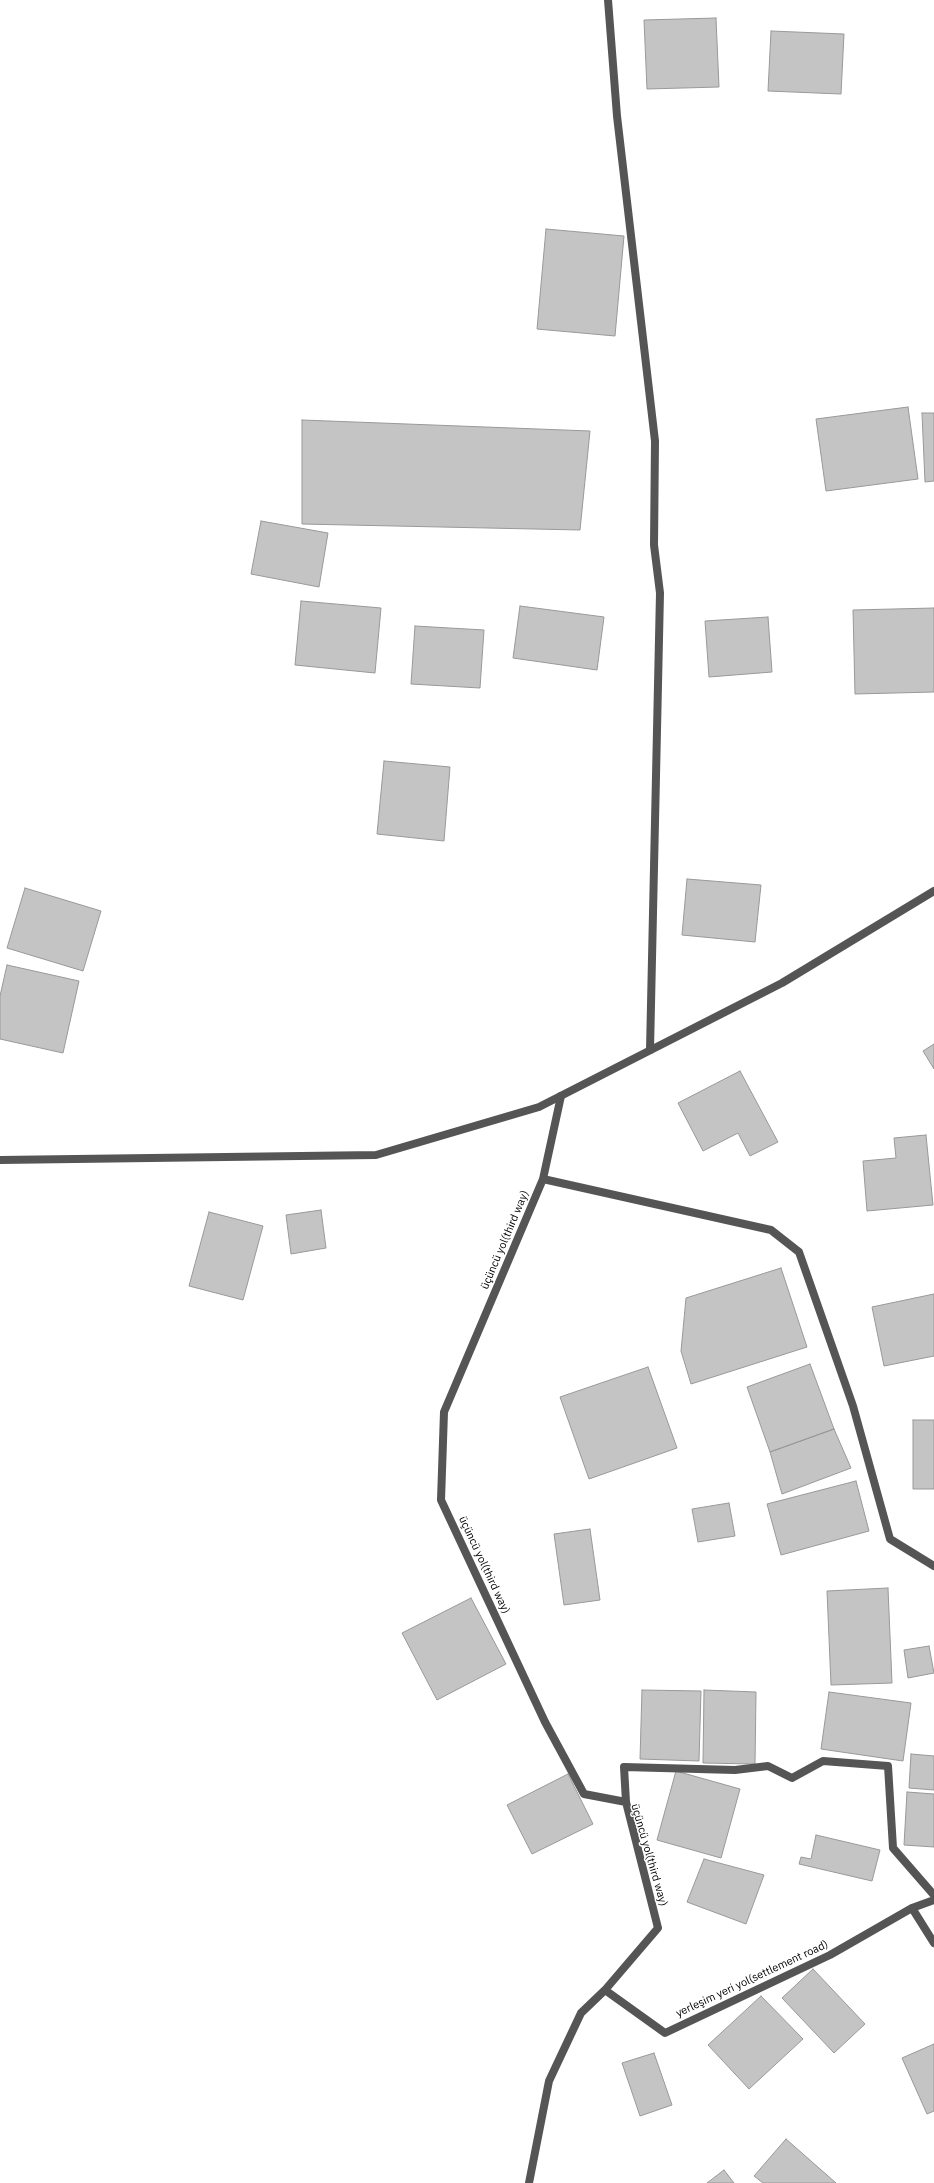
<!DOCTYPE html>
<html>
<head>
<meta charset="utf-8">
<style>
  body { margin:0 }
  canvas { display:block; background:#fff }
</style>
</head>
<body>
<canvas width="934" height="2183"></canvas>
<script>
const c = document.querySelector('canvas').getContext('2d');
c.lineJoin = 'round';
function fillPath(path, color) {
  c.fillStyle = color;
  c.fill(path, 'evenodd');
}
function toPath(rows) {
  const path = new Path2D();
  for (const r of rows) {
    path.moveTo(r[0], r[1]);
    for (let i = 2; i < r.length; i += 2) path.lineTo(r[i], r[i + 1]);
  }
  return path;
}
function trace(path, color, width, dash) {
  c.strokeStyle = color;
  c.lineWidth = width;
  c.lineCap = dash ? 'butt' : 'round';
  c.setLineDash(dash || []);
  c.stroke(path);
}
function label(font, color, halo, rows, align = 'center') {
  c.font = font + ' "IBM Plex Sans",sans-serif';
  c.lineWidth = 3;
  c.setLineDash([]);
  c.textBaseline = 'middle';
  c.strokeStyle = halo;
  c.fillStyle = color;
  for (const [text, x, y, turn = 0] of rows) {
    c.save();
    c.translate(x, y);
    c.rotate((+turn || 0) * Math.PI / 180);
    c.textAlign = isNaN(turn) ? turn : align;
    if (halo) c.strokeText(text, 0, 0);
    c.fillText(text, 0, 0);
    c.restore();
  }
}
const building = toPath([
  [716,18,719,87,647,89,644,20,716,18],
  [771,31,844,34,841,94,768,91,771,31],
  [546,229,624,236,615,336,537,329,546,229],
  [908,407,918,479,826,491,816,419,908,407],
  [922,413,934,413,934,481,925,482,922,413],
  [302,420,590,431,580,530,302,524,302,420],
  [261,521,328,533,319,587,251,574,261,521],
  [301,601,381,608,375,673,295,665,301,601],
  [520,606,604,617,597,670,513,658,520,606],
  [934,608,934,692,855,694,853,610,934,608],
  [768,617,772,672,709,677,705,621,768,617],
  [415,626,484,630,480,688,411,684,415,626],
  [384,761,450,767,444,841,377,834,384,761],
  [687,879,761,885,755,942,682,935,687,879],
  [25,888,101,911,83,971,7,948,25,888],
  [7,965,79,981,63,1053,0,1039,0,996,7,965],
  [934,1044,934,1069,923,1051,934,1044],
  [740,1071,778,1142,750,1156,738,1133,703,1151,678,1103,740,1071],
  [926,1135,933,1205,867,1211,863,1161,896,1158,894,1138,926,1135],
  [321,1210,326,1248,291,1254,286,1215,321,1210],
  [209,1212,263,1226,243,1300,189,1286,209,1212],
  [781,1268,807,1347,691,1384,681,1351,686,1298,781,1268],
  [934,1294,934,1356,884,1366,872,1307,934,1294],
  [810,1364,834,1429,770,1452,747,1387,810,1364],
  [648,1367,677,1448,589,1479,560,1397,648,1367],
  [913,1420,934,1420,934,1489,913,1489,913,1420],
  [834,1429,851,1468,782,1494,770,1452,834,1429],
  [856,1481,869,1531,781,1555,767,1504,856,1481],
  [729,1503,735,1536,698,1542,692,1509,729,1503],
  [590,1529,600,1600,564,1605,554,1534,590,1529],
  [888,1588,892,1683,831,1685,827,1591,888,1588],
  [471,1598,506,1664,437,1700,402,1633,471,1598],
  [929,1646,934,1673,908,1678,904,1650,929,1646],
  [642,1690,701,1691,699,1761,640,1759,642,1690],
  [704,1690,756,1692,755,1764,703,1763,704,1690],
  [829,1692,911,1703,903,1761,821,1749,829,1692],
  [911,1754,934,1756,934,1790,909,1788,911,1754],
  [676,1771,740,1789,721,1858,657,1840,676,1771],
  [568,1774,593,1824,532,1854,507,1805,568,1774],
  [907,1792,934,1794,934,1847,904,1845,907,1792],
  [816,1835,880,1850,872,1881,799,1864,801,1857,811,1859,816,1835],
  [704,1859,764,1875,746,1924,687,1902,704,1859],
  [813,1969,865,2024,834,2053,782,1998,813,1969],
  [761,1996,803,2039,749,2089,708,2045,761,1996],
  [934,2044,934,2111,927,2114,902,2058,934,2044],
  [654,2053,672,2105,640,2116,622,2063,654,2053],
  [786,2139,836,2183,763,2183,754,2176,786,2139],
  [724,2170,734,2183,707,2183,724,2170]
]);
const minor = toPath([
  [608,0,617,116,655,441,654,545,660,593,650,1050],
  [561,1096,543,1179,444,1412,441,1500,545,1722,584,1794,626,1802],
  [543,1179,771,1230,799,1252,853,1406,890,1539,934,1566],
  [912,1908,934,1943],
  [605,1990,665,2033,830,1955,912,1908,934,1900],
  [529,2183,549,2081,581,2013,605,1990,658,1928,626,1802,624,1767,735,1770,768,1766,792,1778,823,1761,888,1766,893,1848,934,1895]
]);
const tertiary = toPath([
  [0,1160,376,1155,539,1107,782,983,934,891]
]);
const streetNames = [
  ["üçüncü yol(third way)",505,1240,-67],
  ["üçüncü yol(third way)",484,1565,65],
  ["üçüncü yol(third way)",649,1855,74],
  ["yerleşim yeri yol(settlement road)",752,1979,-25]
];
fillPath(building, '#c4c4c4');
trace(building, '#999', 1);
trace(minor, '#555', 8);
trace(tertiary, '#555', 8);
label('11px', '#000', '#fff', streetNames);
</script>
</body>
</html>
